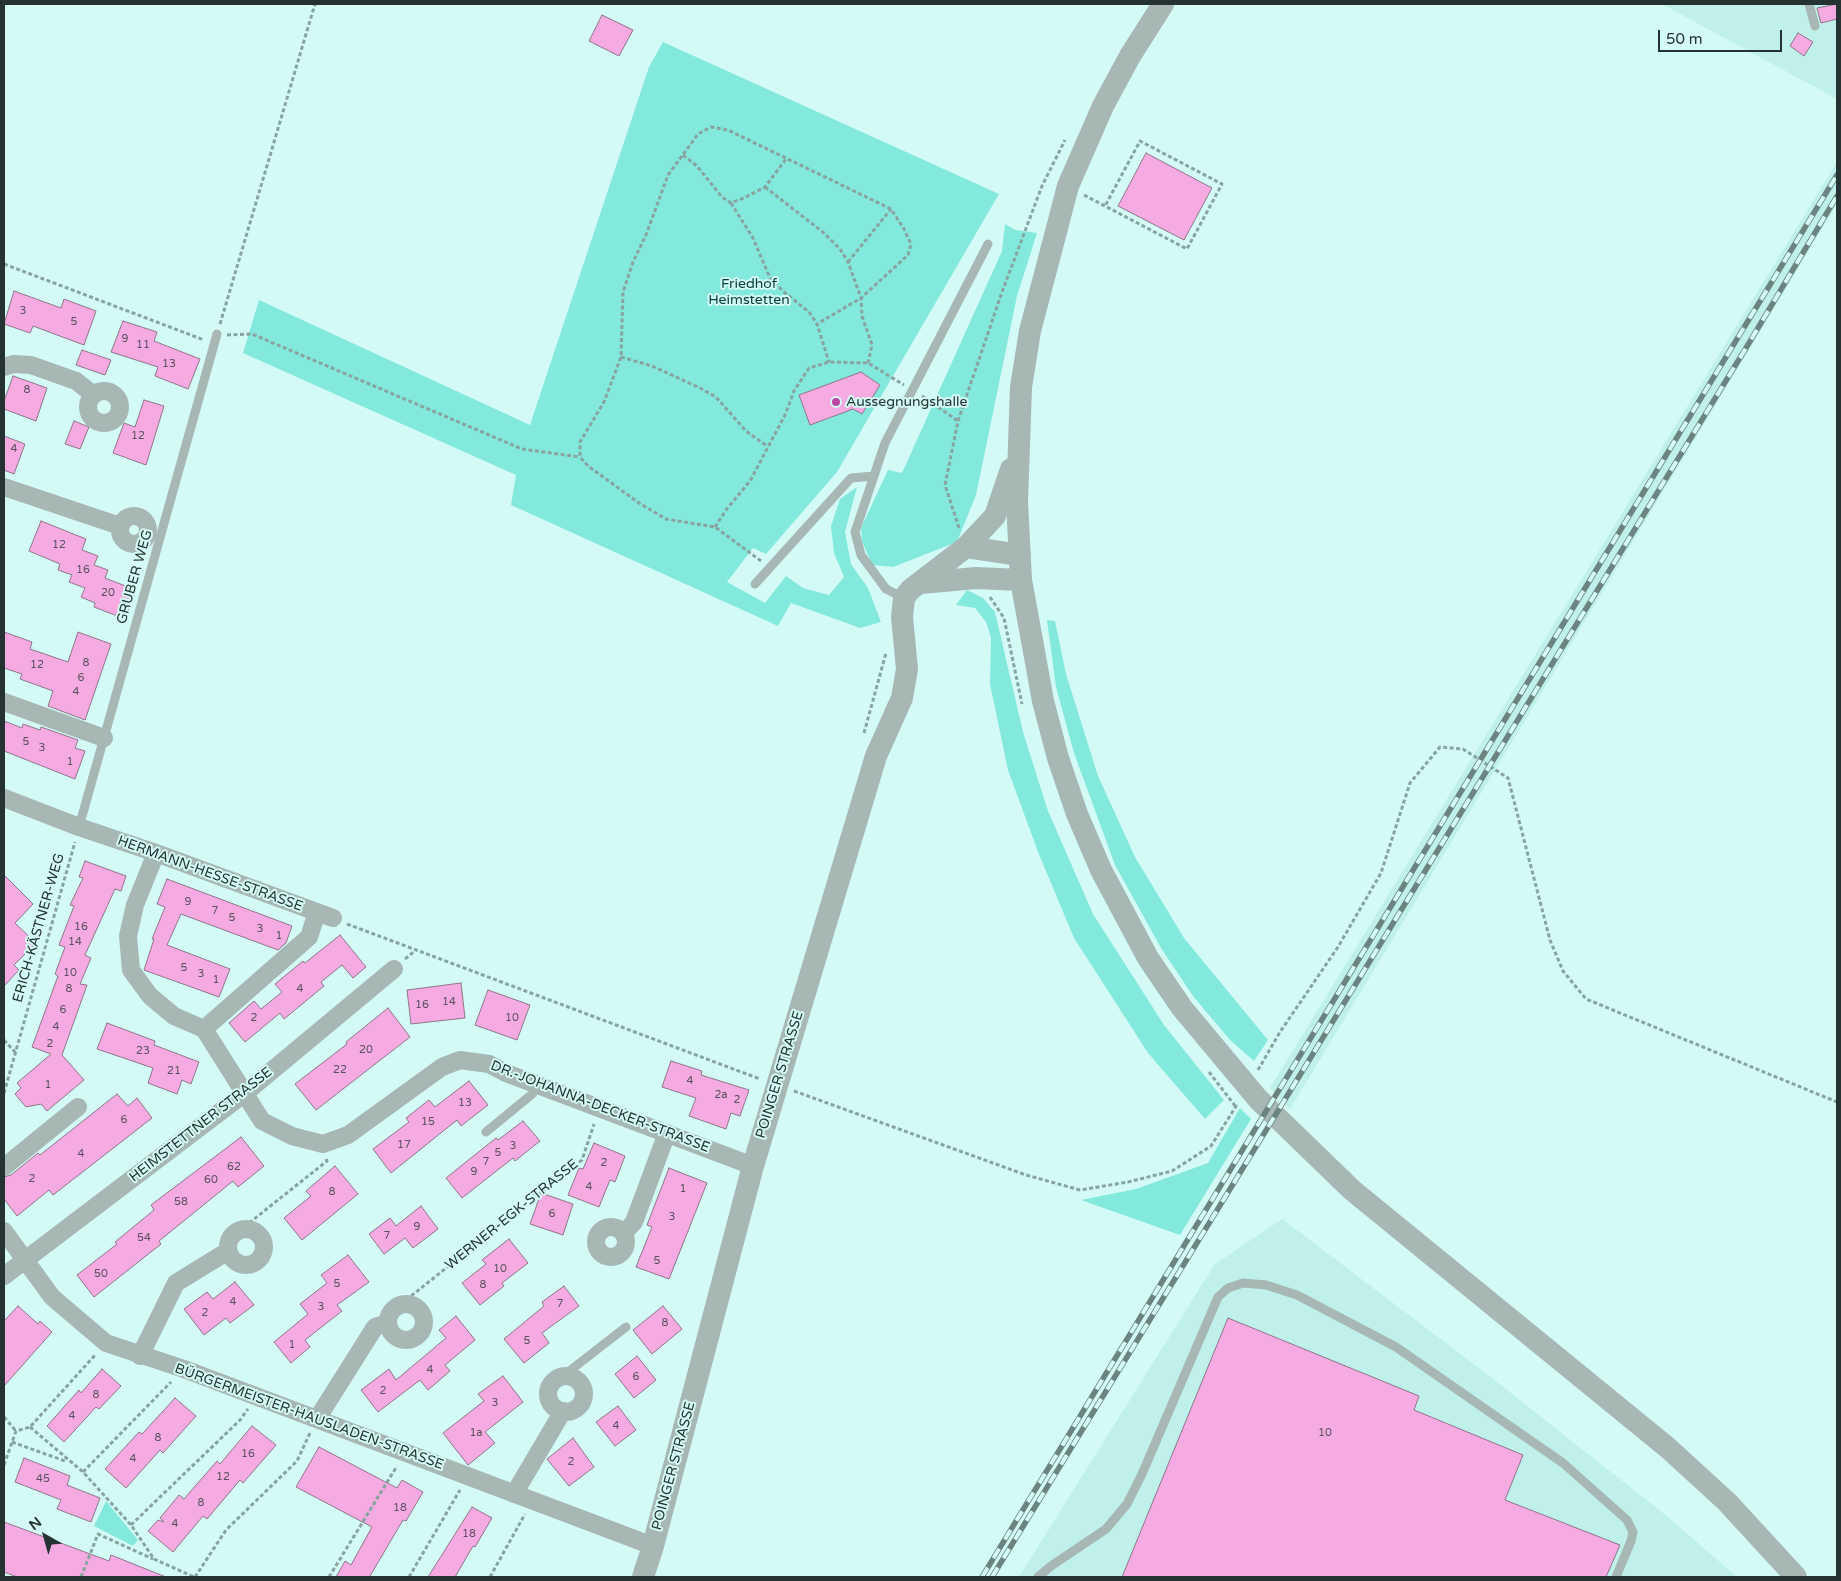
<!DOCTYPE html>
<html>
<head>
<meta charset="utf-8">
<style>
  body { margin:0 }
  #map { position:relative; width:1841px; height:1581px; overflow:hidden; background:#d4faf5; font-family:"Varela Round",sans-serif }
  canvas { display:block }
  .frame { position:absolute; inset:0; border:5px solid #243331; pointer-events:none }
  .north { position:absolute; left:20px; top:1511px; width:50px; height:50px; -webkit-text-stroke:4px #d4faf5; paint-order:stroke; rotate:322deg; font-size:14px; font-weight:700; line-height:20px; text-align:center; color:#243331 }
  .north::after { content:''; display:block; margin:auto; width:18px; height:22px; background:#243331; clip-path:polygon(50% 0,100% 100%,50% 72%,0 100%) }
  .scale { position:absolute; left:1658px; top:30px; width:124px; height:22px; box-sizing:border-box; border:2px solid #243331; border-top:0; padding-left:6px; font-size:15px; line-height:18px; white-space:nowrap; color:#243331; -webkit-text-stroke:4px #d4faf5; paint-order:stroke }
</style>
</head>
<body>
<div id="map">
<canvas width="1841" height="1581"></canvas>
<div class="frame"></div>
<div class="north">N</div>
<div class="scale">50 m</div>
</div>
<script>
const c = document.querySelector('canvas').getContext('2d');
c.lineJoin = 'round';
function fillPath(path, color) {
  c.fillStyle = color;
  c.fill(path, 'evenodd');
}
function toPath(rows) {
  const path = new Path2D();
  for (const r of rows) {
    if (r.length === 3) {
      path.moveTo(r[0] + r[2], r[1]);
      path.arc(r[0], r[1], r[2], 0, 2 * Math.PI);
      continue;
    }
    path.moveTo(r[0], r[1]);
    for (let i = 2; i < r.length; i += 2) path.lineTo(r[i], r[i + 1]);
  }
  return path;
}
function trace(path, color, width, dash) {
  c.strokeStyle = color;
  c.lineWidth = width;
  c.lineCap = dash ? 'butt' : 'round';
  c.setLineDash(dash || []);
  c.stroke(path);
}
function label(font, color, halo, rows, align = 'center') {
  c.font = font + ' "Varela Round",sans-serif';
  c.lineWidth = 4;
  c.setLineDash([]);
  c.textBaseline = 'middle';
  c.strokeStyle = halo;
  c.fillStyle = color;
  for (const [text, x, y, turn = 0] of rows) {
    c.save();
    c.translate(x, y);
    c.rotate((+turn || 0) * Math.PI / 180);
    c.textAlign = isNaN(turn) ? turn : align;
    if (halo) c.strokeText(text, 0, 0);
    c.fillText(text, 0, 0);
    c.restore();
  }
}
const built = toPath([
  [1662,4,1837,4,1837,99],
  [1837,162,1837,204,1290,1109,1270,1088],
  [1282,1219,1479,1368,1668,1517,1737,1577,1019,1577,1215,1264]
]);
const green = toPath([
  [663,42,999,194,837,472,766,554,753,548,727,582,765,603,786,576,803,588,829,595,844,577,834,553,831,526,840,499,857,487,845,532,851,564,868,588,881,622,860,628,791,603,778,626,511,505,516,475,243,353,259,300,530,425,649,67],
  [1005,224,1015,230,1037,233,1017,296,976,495,957,542,893,567,872,565,862,541,861,528,888,470,902,473,1002,251],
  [967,590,983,598,995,612,1023,732,1048,811,1093,914,1164,1025,1224,1100,1205,1119,1148,1053,1074,938,1038,852,1008,770,990,684,991,637,986,622,975,608,956,605],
  [1047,620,1055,621,1066,674,1098,776,1135,857,1184,938,1268,1040,1254,1061,1230,1040,1193,996,1161,948,1115,865,1074,753,1056,687],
  [1240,1108,1251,1119,1180,1235,1081,1200,1136,1189,1208,1163],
  [106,1501,138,1540,133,1546,94,1526]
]);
const building = toPath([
  [1837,4,1837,19,1821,23,1817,8,1837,4],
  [602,15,633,30,619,56,589,41,602,15],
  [1798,33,1813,42,1804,56,1790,46,1798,33],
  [1146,153,1212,188,1184,240,1118,206,1146,153],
  [14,291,61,308,64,299,96,311,84,345,33,326,30,333,4,324,14,291],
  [123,321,157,332,154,341,200,359,188,389,155,376,158,367,111,352,123,321],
  [82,350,111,360,105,375,76,365,82,350],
  [861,372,880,385,862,414,853,409,810,425,799,395,861,372],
  [13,376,47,388,36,421,4,409,4,401,13,376],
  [144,400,164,406,146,465,113,453,124,423,135,427,144,400],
  [74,421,89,427,80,449,65,444,74,421],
  [4,436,25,444,14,474,4,470,4,436],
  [41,521,86,539,82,550,98,556,94,565,108,570,105,578,136,590,125,619,94,607,95,603,81,597,85,588,69,582,72,575,58,570,60,564,29,551,41,521],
  [4,632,32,642,30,649,68,662,78,632,111,644,85,720,48,706,53,691,20,679,22,674,4,668,4,632],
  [4,721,22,728,23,724,40,730,41,727,78,740,75,748,85,751,75,779,4,751,4,721],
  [85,861,126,876,121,891,115,889,85,955,91,958,80,984,87,985,62,1055,84,1080,47,1111,41,1104,26,1107,15,1094,21,1088,17,1083,51,1054,32,1047,58,976,55,974,65,947,59,945,74,906,70,905,83,878,79,877,85,861],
  [4,875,33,904,15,923,36,943,14,965,19,970,4,986,4,875],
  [167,879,292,926,286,943,278,950,181,914,167,945,230,969,219,997,144,970,154,939,152,939,165,907,157,904,167,879],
  [340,935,366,967,353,978,342,965,321,982,324,986,284,1019,280,1013,245,1042,229,1023,254,1001,261,1009,271,1001,282,992,275,984,303,961,305,963,340,935],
  [461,983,465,1018,411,1024,407,990,461,983],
  [488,990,530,1005,517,1040,475,1025,488,990],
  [388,1008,410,1037,316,1110,295,1084,347,1044,346,1042,388,1008],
  [107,1023,155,1041,154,1045,199,1062,191,1084,182,1080,177,1094,148,1083,153,1068,97,1049,107,1023],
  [671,1061,702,1071,701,1075,749,1090,740,1116,731,1113,726,1129,689,1116,696,1098,662,1087,671,1061],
  [469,1081,488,1105,461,1126,457,1120,391,1173,373,1149,409,1122,406,1118,429,1100,435,1107,469,1081],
  [117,1094,128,1106,137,1098,152,1118,53,1195,49,1190,17,1216,4,1199,4,1177,11,1175,38,1153,40,1155,117,1094],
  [523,1121,540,1141,515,1161,513,1158,462,1198,446,1178,496,1138,498,1140,523,1121],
  [241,1137,264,1166,238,1187,233,1181,159,1241,161,1244,94,1297,77,1275,117,1244,115,1242,154,1210,151,1205,241,1137],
  [594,1143,625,1156,615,1182,610,1180,599,1207,568,1195,579,1168,583,1169,594,1143],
  [335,1166,358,1194,302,1240,284,1218,311,1196,306,1191,335,1166],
  [669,1168,707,1183,669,1279,636,1267,652,1227,647,1225,669,1168],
  [541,1193,573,1204,563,1235,530,1224,541,1193],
  [421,1206,438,1229,413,1248,405,1238,384,1254,369,1234,390,1218,396,1226,421,1206],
  [509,1239,528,1263,502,1283,504,1286,480,1305,462,1283,486,1264,482,1260,509,1239],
  [348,1255,369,1282,337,1305,342,1311,305,1340,310,1347,291,1363,274,1342,308,1314,300,1304,327,1283,321,1275,348,1255],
  [235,1282,254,1305,230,1323,226,1318,204,1335,184,1309,207,1292,213,1299,235,1282],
  [564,1286,579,1306,542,1333,549,1343,524,1363,504,1339,544,1306,542,1302,564,1286],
  [18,1306,38,1324,40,1321,52,1332,4,1386,4,1321,18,1306],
  [663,1306,682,1329,652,1354,633,1330,663,1306],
  [456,1316,475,1340,445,1365,450,1371,428,1390,420,1380,378,1412,361,1390,389,1369,396,1380,446,1338,439,1330,456,1316],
  [1228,1318,1419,1396,1414,1410,1523,1455,1505,1500,1620,1545,1606,1577,1122,1577,1228,1318],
  [637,1356,656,1380,634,1398,615,1374,637,1356],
  [102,1369,121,1386,99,1409,96,1407,64,1442,47,1426,79,1390,81,1393,102,1369],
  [503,1376,523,1402,485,1432,495,1443,468,1465,443,1433,484,1401,478,1394,503,1376],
  [175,1398,196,1416,163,1453,160,1450,126,1488,105,1469,139,1432,142,1434,175,1398],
  [618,1406,636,1430,615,1446,596,1422,618,1406],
  [252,1426,276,1445,243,1483,240,1480,207,1519,203,1516,173,1552,148,1531,158,1520,164,1522,160,1518,179,1495,184,1499,217,1461,220,1464,252,1426],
  [573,1438,594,1467,569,1486,547,1459,573,1438],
  [319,1447,397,1488,402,1480,423,1492,406,1521,403,1520,370,1576,372,1577,336,1577,345,1561,351,1565,372,1527,296,1487,319,1447],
  [24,1458,70,1476,67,1485,100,1498,91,1522,57,1509,61,1500,15,1482,24,1458],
  [472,1507,492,1518,475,1547,473,1546,455,1577,428,1577,472,1507],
  [4,1522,109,1561,111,1555,166,1577,17,1577,4,1572,4,1522]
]);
const path = toPath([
  [683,155,697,166,722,197,731,203,744,198,765,187,786,159],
  [765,187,824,233,840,249,848,262,861,298,862,316,872,345,868,363],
  [1084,195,1105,206,1187,249,1222,184,1140,141,1105,206],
  [731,203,753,238,770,278,784,292,809,312,817,324,829,362],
  [848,262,891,209],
  [4,264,204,340],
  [220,324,315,4],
  [227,335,252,334,522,449,580,457],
  [621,357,652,366,700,388,716,397,746,431,767,446],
  [922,396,958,421],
  [715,527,726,510,750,481,785,415,794,391,809,368,829,362,868,363,904,385],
  [959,528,945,485,958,421,1002,292,1042,186,1065,140],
  [761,561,715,527,666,519,639,503,588,466,580,457,580,442,604,402,621,357,623,292,633,262,646,235,668,175,698,134,711,127,728,130,891,209,904,229,911,244,908,255,861,298,817,324],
  [990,597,1004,618,1022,704],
  [864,733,886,653],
  [347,924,760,1079],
  [405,959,416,950],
  [4,1040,15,1052],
  [1258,1070,1280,1032,1338,947,1381,873,1410,783,1440,747,1463,749,1508,778,1550,940,1563,971,1586,999,1837,1102],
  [1209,1072,1236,1107],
  [794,1091,1026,1175,1080,1190,1128,1182,1172,1171,1211,1146,1238,1103],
  [4,1093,75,842],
  [239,1231,327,1161,326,1159],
  [401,1304,582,1160,594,1124],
  [4,1417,16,1431],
  [30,1427,83,1472,131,1525,154,1559,194,1577],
  [12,1442,65,1461],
  [4,1465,16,1431,30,1427,96,1354],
  [83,1472,171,1382],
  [131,1525,240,1420,248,1409],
  [81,1577,98,1534,153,1559],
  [195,1577,226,1530,297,1461,310,1433],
  [329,1577,397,1466],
  [409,1577,460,1490],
  [490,1577,525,1514]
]);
const service = toPath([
  [1809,4,1815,26],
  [755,584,851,478,874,476],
  [904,598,886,589,861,555,855,532,885,443,988,244],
  [79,827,217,334],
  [486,1132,531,1095,539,1086],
  [563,1376,626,1327],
  [1038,1577,1051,1566,1106,1529,1127,1504,1142,1474,1218,1297,1228,1288,1243,1283,1266,1285,1297,1295,1396,1347,1563,1463,1627,1520,1633,1532,1631,1541,1616,1577]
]);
const minor = toPath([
  [4,367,13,364,31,365,76,381,94,395],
  [104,407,16],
  [4,487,120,526],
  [134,530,14],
  [4,702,104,738],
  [4,798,79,827,156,853,333,918],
  [156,853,135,905,128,936,131,970,150,996,174,1016,204,1029,262,1121,292,1136,323,1144,348,1135,442,1067,460,1060,489,1064,506,1073,753,1166],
  [204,1029,309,937,317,912],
  [4,1167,78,1107],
  [611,1242,15],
  [246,1247,18],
  [4,1231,52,1297,106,1343,184,1369,653,1546],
  [624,1233,634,1222,667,1133],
  [4,1276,245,1093,394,969],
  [406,1322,18],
  [140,1356,176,1283,228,1251],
  [566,1394,18],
  [317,1419,375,1327,387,1323],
  [514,1494,563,1411]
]);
const tertiary = toPath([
  [1163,4,1130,56,1103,106,1068,186,1030,331,1021,387,1017,502,1021,580,1043,701,1058,758,1077,814,1101,870,1148,958,1182,1008,1258,1099,1352,1190,1668,1448,1727,1502,1796,1577],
  [966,547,1020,555],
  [921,583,976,578,1021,580],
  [643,1577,653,1546,753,1166,876,756,902,698,907,669,902,617,904,598,910,590,966,547,995,516,1011,469]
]);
const rail = toPath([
  [982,1577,1837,175],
  [992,1577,1746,348,1837,196]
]);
const markers = [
  [836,402,5,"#ba47a2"]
];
const numberNames = [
  ["3",23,311],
  ["5",74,322],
  ["9",125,339],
  ["11",143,345],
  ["13",169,364],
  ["8",27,390],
  ["12",138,436],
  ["4",14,449],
  ["12",59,545],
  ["16",83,570],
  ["20",108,593],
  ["8",86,663],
  ["12",37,665],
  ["6",81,678],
  ["4",76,692],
  ["5",26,742],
  ["3",42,748],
  ["1",70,762],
  ["9",188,902],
  ["7",215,911],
  ["5",232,918],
  ["16",81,927],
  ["3",260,929],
  ["1",279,936],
  ["14",75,942],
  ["5",184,968],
  ["10",70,973],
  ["3",201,974],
  ["1",216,980],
  ["8",69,989],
  ["4",300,989],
  ["14",449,1002],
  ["16",422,1005],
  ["6",63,1010],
  ["2",254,1018],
  ["10",512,1018],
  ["4",56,1027],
  ["2",50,1044],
  ["20",366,1050],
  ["23",143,1051],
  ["22",340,1070],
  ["21",174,1071],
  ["4",690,1081],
  ["1",48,1085],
  ["2a",721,1095],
  ["2",737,1100],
  ["13",465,1103],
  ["6",124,1120],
  ["15",428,1122],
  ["17",404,1145],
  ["3",513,1146],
  ["5",498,1153],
  ["4",81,1154],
  ["7",486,1162],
  ["2",604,1163],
  ["62",234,1167],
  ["9",474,1172],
  ["2",32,1179],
  ["60",211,1180],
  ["4",589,1187],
  ["1",683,1189],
  ["8",332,1192],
  ["58",181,1202],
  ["6",552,1214],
  ["3",672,1217],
  ["9",417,1227],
  ["7",387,1236],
  ["54",144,1238],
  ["5",657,1261],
  ["10",500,1269],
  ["50",101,1274],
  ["5",337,1284],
  ["8",483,1285],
  ["4",233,1302],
  ["7",560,1304],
  ["3",321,1307],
  ["2",205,1313],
  ["8",665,1323],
  ["5",527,1341],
  ["1",292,1345],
  ["4",430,1370],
  ["6",636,1377],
  ["2",383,1391],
  ["8",96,1395],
  ["3",495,1403],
  ["4",72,1416],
  ["4",616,1426],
  ["1a",476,1433],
  ["10",1325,1433],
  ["8",158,1438],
  ["16",248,1454],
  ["4",133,1459],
  ["2",571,1462],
  ["12",223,1477],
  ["45",43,1479],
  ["8",201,1503],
  ["18",400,1508],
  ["4",175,1524],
  ["18",469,1534]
];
const parkNames = [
  ["Friedhof",749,284],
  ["Heimstetten",749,300]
];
const poiNames = [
  ["Aussegnungshalle",846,402]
];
const streetNames = [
  ["GRUBER WEG",135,577,-74],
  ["HERMANN-HESSE-STRASSE",210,874,20],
  ["ERICH-KÄSTNER-WEG",39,928,-74],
  ["POINGER STRASSE",780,1075,-73],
  ["DR.-JOHANNA-DECKER-STRASSE",600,1107,21],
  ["HEIMSTETTNER STRASSE",201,1125,-38],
  ["WERNER-EGK-STRASSE",512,1215,-39],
  ["BÜRGERMEISTER-HAUSLADEN-STRASSE",309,1417,20],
  ["POINGER STRASSE",674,1466,-75]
];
fillPath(built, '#bff0e9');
fillPath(green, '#84e9dd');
fillPath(building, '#f6aae2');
trace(building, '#8e7587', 1);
trace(path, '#88a4a0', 3, [4, 2.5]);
trace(service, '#a7b7b4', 9);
trace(minor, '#a7b7b4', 18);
trace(tertiary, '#a7b7b4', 22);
trace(rail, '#6b8480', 5.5);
trace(rail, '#d4faf5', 4, [11]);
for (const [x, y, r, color] of markers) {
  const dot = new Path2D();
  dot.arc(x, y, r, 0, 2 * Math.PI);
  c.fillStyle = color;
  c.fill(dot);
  trace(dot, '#d4faf5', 2);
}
label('11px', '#58515d', null, numberNames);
label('14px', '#06423d', '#d4faf5', parkNames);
label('14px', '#243331', '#d4faf5', poiNames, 'left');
label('14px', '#243331', '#d4faf5', streetNames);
</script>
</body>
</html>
